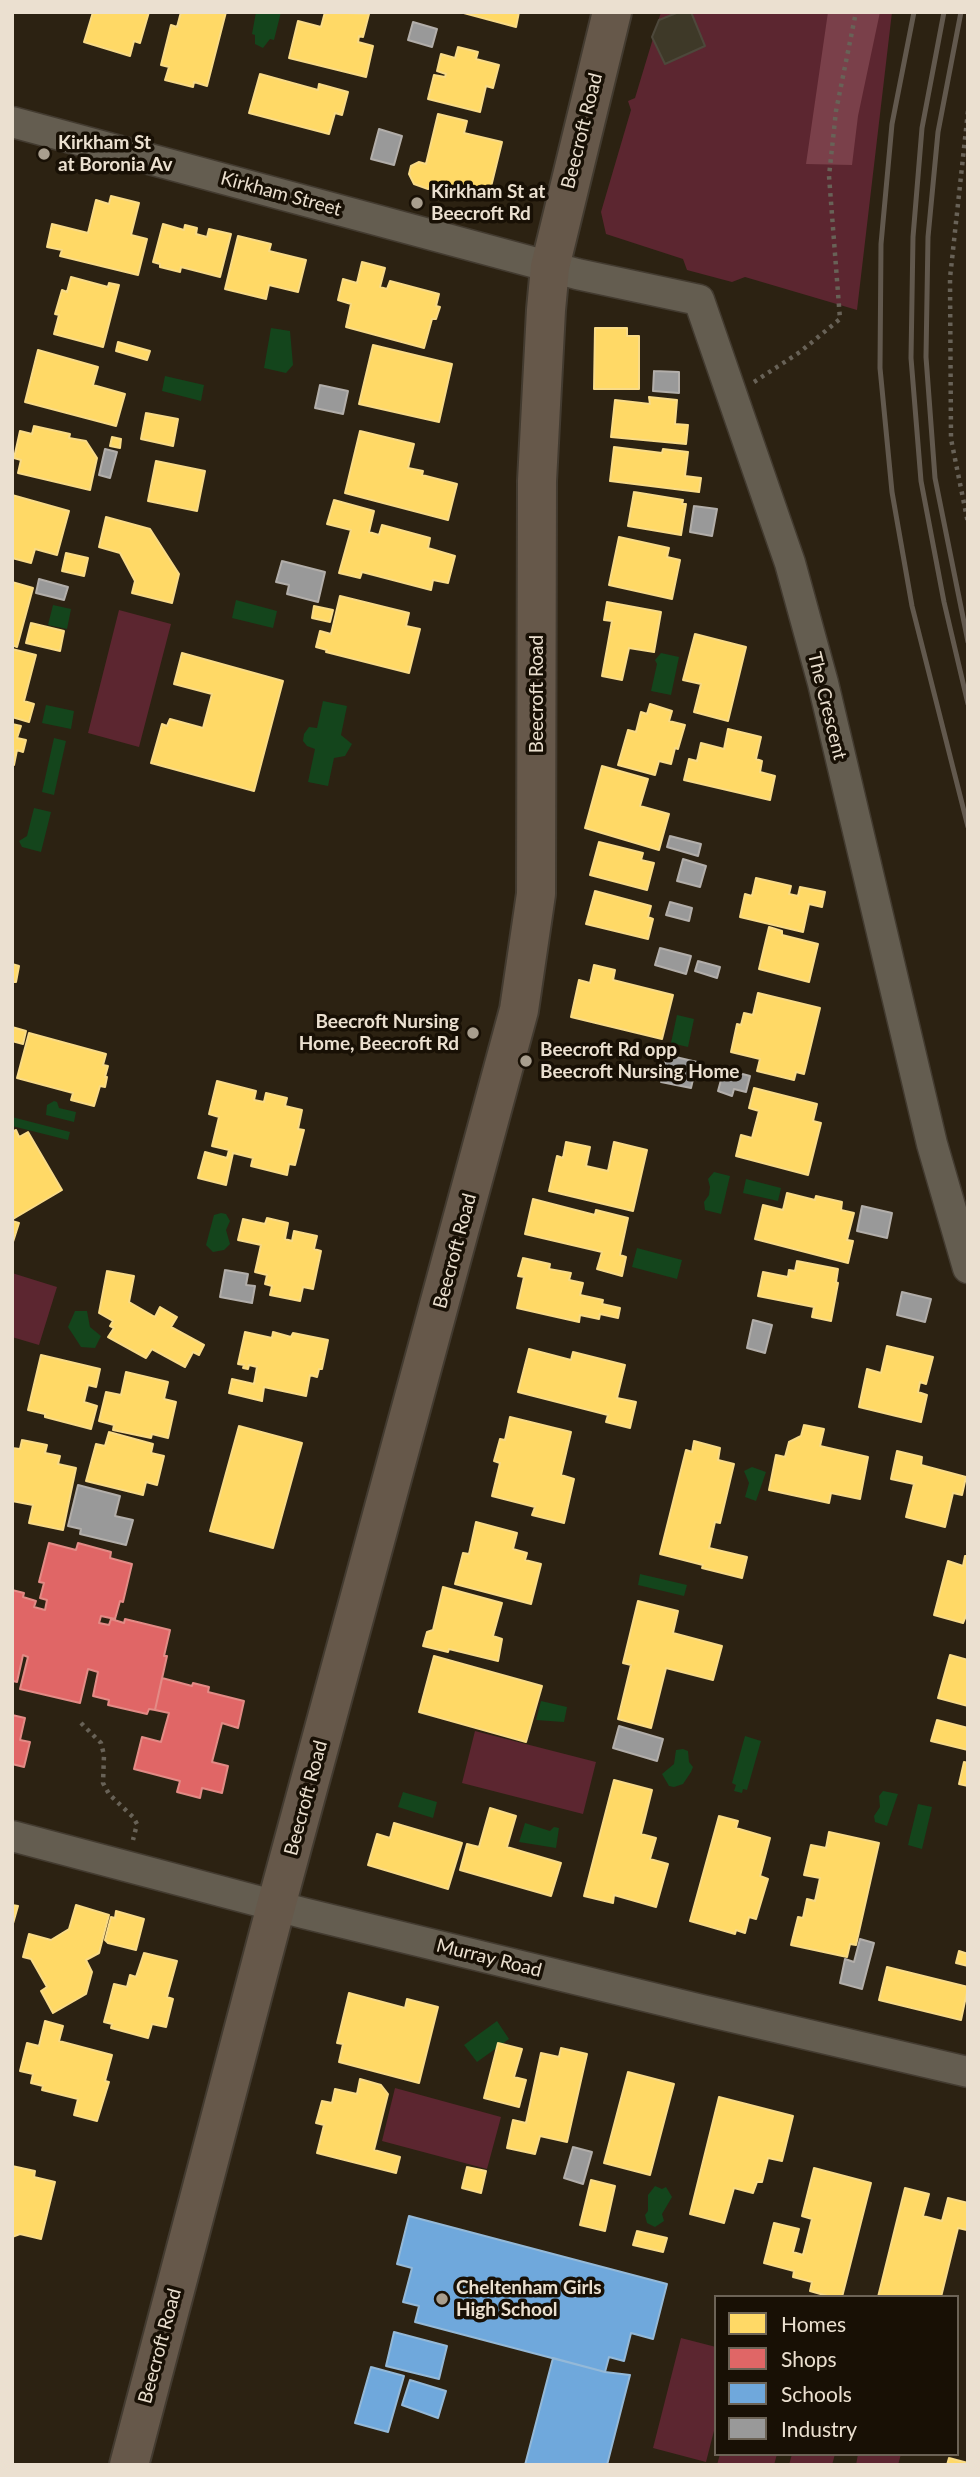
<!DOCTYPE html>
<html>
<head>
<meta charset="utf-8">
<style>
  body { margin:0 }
  #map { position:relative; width:980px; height:2477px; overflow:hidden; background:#2c2212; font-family:Lato,sans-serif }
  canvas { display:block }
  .frame { position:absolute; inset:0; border:14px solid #ebe0d0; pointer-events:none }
  .legend { position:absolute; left:714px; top:2295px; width:245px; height:161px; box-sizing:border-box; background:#181005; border:2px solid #6c6356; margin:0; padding:9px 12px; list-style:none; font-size:21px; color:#ebe0d0 }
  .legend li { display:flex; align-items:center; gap:14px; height:35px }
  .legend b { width:35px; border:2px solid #6c6356 }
</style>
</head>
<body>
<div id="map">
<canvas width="980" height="2477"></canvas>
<div class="frame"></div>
<ul class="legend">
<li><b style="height:19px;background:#ffd966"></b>Homes</li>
<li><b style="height:19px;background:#e06666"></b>Shops</li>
<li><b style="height:19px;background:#6fa8dc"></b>Schools</li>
<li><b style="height:19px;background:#999"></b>Industry</li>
</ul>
</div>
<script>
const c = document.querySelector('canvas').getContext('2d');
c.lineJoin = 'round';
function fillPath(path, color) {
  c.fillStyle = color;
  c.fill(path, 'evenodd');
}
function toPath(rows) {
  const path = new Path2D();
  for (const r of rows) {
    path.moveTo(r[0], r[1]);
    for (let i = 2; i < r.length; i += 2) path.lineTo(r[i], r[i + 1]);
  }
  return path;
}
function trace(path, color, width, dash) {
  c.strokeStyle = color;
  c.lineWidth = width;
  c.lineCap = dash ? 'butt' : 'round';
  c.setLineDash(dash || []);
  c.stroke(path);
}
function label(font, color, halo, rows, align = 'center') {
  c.font = font + ' Lato,sans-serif';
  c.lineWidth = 7;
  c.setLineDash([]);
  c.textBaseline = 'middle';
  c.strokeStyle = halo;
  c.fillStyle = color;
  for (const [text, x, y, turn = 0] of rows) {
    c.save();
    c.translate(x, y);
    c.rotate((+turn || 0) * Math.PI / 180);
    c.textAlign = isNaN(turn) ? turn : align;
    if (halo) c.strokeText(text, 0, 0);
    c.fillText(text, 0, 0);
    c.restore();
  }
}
const green = toPath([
  [661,12,892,12,857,310,745,277,732,282,687,270,683,259,606,234,601,212,631,110,628,101,635,98],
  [119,610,171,624,139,747,88,733],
  [12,1273,57,1287,39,1345,12,1337],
  [475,1731,596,1762,583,1814,462,1783],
  [395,2088,501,2117,487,2169,382,2141],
  [681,2338,716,2347,716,2423,706,2462,653,2448],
  [720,2454,777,2454,774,2465,717,2465],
  [792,2454,835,2454,832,2465,789,2465],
  [858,2454,901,2454,898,2465,856,2465]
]);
const forest = toPath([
  [828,12,880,12,858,116,852,165,806,164]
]);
const water = toPath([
  [256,12,281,12,274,40,270,39,263,48,255,44,255,35,252,34],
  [271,328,290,331,293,365,286,373,264,368],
  [165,376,204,385,201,401,162,391],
  [236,600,277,611,273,628,232,618],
  [53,605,71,609,67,629,48,625],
  [661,653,679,657,671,695,651,691,657,664,655,660],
  [323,701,347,706,341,735,352,744,345,756,334,758,328,786,308,782,315,749,307,746,303,741,304,734,309,727,317,728],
  [46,705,74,711,71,729,42,723],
  [54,738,66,741,54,795,42,792],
  [34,808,51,812,41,852,22,847,19,841,27,836],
  [677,1015,694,1019,688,1047,671,1043],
  [54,1101,57,1102,59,1108,76,1112,74,1122,46,1115,47,1105],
  [12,1117,70,1132,68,1140,12,1126],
  [714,1172,730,1176,721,1214,705,1210,704,1202,709,1195,710,1187,708,1179],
  [746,1179,781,1188,778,1201,743,1193],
  [221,1213,226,1214,230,1221,226,1230,230,1244,224,1250,213,1252,206,1245,214,1215],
  [637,1248,682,1260,677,1279,632,1267],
  [75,1311,87,1311,90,1327,101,1336,95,1348,81,1347,68,1327],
  [752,1467,766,1472,756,1501,745,1497,749,1483,744,1471],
  [640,1574,687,1585,684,1596,638,1585],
  [541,1701,567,1707,564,1722,536,1720],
  [745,1736,761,1741,747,1790,743,1789,742,1793,734,1791,736,1785,732,1783],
  [683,1749,688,1751,689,1762,693,1767,691,1772,683,1784,674,1787,669,1786,662,1774,674,1764,676,1750],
  [883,1791,898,1794,887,1826,875,1822,874,1816,880,1807,879,1796],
  [403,1792,437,1802,433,1818,398,1807],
  [918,1804,932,1807,922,1849,908,1845],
  [525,1823,550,1831,554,1827,559,1828,556,1848,519,1842],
  [497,2021,509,2039,477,2062,464,2045],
  [655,2186,662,2189,666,2187,672,2197,662,2214,664,2221,655,2227,647,2223,645,2215,648,2211,648,2195]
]);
const homes = toPath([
  [93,12,149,12,140,43,134,41,130,56,84,42,93,12],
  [181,12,226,12,207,86,194,82,193,87,165,80,169,67,161,65,171,25,177,27,181,12],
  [325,12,369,14,363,37,359,36,358,42,373,46,366,77,289,58,298,21,321,27,325,12],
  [460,12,519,12,516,27,460,12],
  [458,47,478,52,476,59,499,65,493,88,486,86,480,112,428,99,434,75,445,77,446,74,437,71,441,54,455,58,458,47],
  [260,74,318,90,319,84,348,92,342,115,335,113,329,134,249,113,260,74],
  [438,114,467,121,464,133,502,142,489,195,439,183,428,189,414,184,409,174,411,166,419,162,426,164,438,114],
  [111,196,139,203,131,235,147,239,138,275,60,256,62,250,47,247,52,224,88,233,96,200,109,204,111,196],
  [163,224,184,230,185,225,197,228,196,234,207,237,209,229,231,234,220,277,181,267,180,272,160,267,160,264,153,262,163,224],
  [238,236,271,244,269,251,306,260,298,292,269,285,266,299,225,289,238,236],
  [362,262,385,268,380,287,387,289,390,281,439,294,436,306,440,307,436,319,432,319,424,348,346,327,351,304,338,300,343,279,357,283,362,262],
  [71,277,108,287,109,283,119,285,103,347,54,334,59,315,55,314,62,290,67,292,71,277],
  [595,328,627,328,627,336,639,336,639,389,594,389,595,328],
  [118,342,150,351,147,360,116,351,118,342],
  [373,345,452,364,439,422,359,404,373,345],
  [38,350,98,367,93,385,125,394,116,426,25,402,38,350],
  [649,397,677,400,675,424,688,425,686,444,611,437,615,400,650,404,649,397],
  [146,413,178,419,173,446,141,439,146,413],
  [34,426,70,434,69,438,86,441,97,458,90,490,18,473,21,460,14,458,20,431,32,434,34,426],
  [360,431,414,444,408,468,423,471,422,475,457,484,448,520,345,493,360,431],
  [112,437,121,439,120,448,110,446,112,437],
  [614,447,662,453,663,449,688,452,685,476,701,478,699,492,610,481,614,447],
  [156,461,205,471,197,511,148,501,156,461],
  [634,492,683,500,682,504,686,504,681,535,628,526,634,492],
  [12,495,69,511,57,555,35,549,31,563,12,558,12,495],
  [334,500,374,511,369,532,379,535,382,525,430,538,428,548,455,556,448,583,433,580,431,590,362,572,360,578,339,573,351,530,327,524,334,500],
  [106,517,150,529,179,574,172,603,132,593,135,581,120,553,99,547,106,517],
  [619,537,669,548,667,557,680,560,672,599,609,585,619,537],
  [66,553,88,558,84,576,62,571,66,553],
  [12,582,33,588,17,647,12,645,12,582],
  [340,596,409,613,406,626,420,629,409,673,326,652,327,650,316,647,320,631,331,634,340,596],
  [607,602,661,612,654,652,629,648,622,680,602,676,612,621,604,620,607,602],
  [314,606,333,610,330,622,312,618,314,606],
  [31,623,64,631,60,651,26,643,31,623],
  [695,634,746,647,728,721,694,712,701,684,683,680,695,634],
  [12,649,36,655,24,701,34,704,29,722,12,717,12,649],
  [182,653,283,681,254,791,151,763,162,724,167,726,170,719,203,728,212,694,174,684,182,653],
  [650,704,672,711,669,721,685,725,678,749,675,748,671,764,659,761,655,775,618,765,628,730,636,732,641,712,647,714,650,704],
  [12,724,21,726,17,738,26,740,23,752,17,750,14,765,12,724],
  [728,729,761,737,756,759,762,761,760,772,775,776,770,800,684,780,689,759,697,761,701,743,724,749,728,729],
  [602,766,648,779,640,806,669,814,659,850,585,828,602,766],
  [599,842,643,853,641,860,654,863,647,890,590,875,599,842],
  [756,878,791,886,789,894,798,896,800,887,825,892,822,907,809,904,803,932,740,917,745,894,752,896,756,878],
  [595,891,651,906,648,917,653,919,648,939,586,924,595,891],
  [769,927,782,931,782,935,818,944,809,982,759,969,769,927],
  [12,964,19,966,16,982,12,982,12,964],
  [594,965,615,970,613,980,673,995,662,1039,571,1017,579,980,590,983,594,965],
  [758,993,820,1008,804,1074,796,1072,794,1080,757,1071,760,1059,731,1052,737,1024,741,1025,744,1013,753,1015,758,993],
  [12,1027,26,1031,23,1044,12,1041,12,1027],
  [29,1033,106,1054,103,1065,108,1066,105,1077,107,1077,105,1087,100,1086,94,1106,71,1100,73,1093,17,1078,29,1033],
  [217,1081,256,1091,254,1100,264,1102,266,1093,287,1098,285,1106,302,1110,298,1129,304,1130,295,1165,289,1164,287,1175,251,1166,253,1158,233,1153,226,1185,198,1178,205,1152,227,1158,229,1150,212,1146,219,1117,209,1114,217,1081],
  [754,1088,817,1104,813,1121,821,1123,808,1175,736,1156,741,1135,752,1138,759,1111,749,1108,754,1088],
  [16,1130,19,1137,28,1132,62,1190,13,1219,12,1132,16,1130],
  [566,1142,590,1147,586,1166,608,1171,614,1142,647,1150,633,1211,549,1191,557,1156,563,1158,566,1142],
  [787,1193,815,1200,816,1196,842,1202,841,1210,854,1213,847,1240,853,1241,848,1263,755,1239,763,1205,783,1210,787,1193],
  [533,1199,595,1215,596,1210,628,1218,620,1255,626,1257,622,1276,597,1269,602,1252,525,1234,533,1199],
  [267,1218,288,1223,285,1239,292,1241,294,1231,317,1236,314,1249,321,1251,313,1289,303,1287,300,1301,270,1295,272,1286,265,1284,267,1275,255,1272,261,1245,238,1240,243,1219,265,1224,267,1218],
  [12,1221,19,1223,12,1245,12,1221],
  [523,1258,550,1264,549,1269,571,1273,569,1280,583,1283,580,1295,603,1300,602,1304,620,1308,618,1318,600,1314,599,1319,580,1315,579,1322,517,1308,524,1277,518,1276,523,1258],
  [797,1261,838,1269,836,1282,838,1283,831,1321,812,1317,814,1307,758,1296,763,1272,788,1277,789,1270,795,1271,797,1261],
  [107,1271,134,1276,129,1302,155,1317,160,1307,177,1317,171,1327,204,1345,199,1355,193,1352,185,1367,152,1349,146,1358,108,1337,114,1328,110,1326,113,1321,99,1313,107,1271],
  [245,1332,272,1338,273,1332,291,1337,293,1333,328,1340,322,1369,319,1369,317,1377,310,1375,306,1396,264,1387,262,1401,229,1393,232,1379,254,1384,257,1367,249,1365,248,1369,243,1368,244,1365,238,1364,245,1332],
  [887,1346,933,1357,926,1384,920,1382,918,1392,927,1395,921,1422,859,1407,867,1369,881,1373,887,1346],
  [529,1349,571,1360,573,1352,625,1365,617,1398,636,1402,630,1428,606,1422,608,1415,518,1392,529,1349],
  [41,1355,100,1369,96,1387,88,1385,84,1402,97,1406,91,1429,45,1417,45,1414,28,1410,41,1355],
  [126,1372,168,1382,164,1399,176,1402,168,1438,152,1434,151,1438,113,1430,114,1425,99,1421,106,1392,121,1395,126,1372],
  [510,1417,571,1432,561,1475,574,1479,564,1523,532,1515,535,1507,492,1496,500,1463,494,1461,500,1439,505,1440,510,1417],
  [804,1425,824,1429,820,1446,868,1457,860,1499,831,1493,829,1503,769,1490,776,1455,785,1457,789,1442,801,1436,804,1425],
  [239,1426,302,1443,273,1548,210,1531,239,1426],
  [109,1432,153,1444,151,1453,164,1456,157,1485,146,1482,143,1495,86,1481,96,1444,105,1446,109,1432],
  [22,1440,47,1445,45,1453,60,1456,58,1464,76,1468,63,1530,29,1523,33,1505,12,1501,12,1448,20,1449,22,1440],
  [694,1441,720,1448,718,1460,734,1464,720,1523,715,1522,709,1548,747,1557,742,1578,702,1568,703,1565,660,1554,686,1450,692,1452,694,1441],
  [897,1451,922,1457,921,1465,966,1477,962,1495,953,1493,945,1527,906,1517,914,1484,891,1479,897,1451],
  [476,1522,517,1533,513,1549,527,1553,525,1560,541,1564,531,1604,455,1584,463,1553,469,1554,476,1522],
  [965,1556,968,1556,968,1611,963,1623,934,1615,948,1561,963,1566,965,1556],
  [443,1587,502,1603,493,1636,502,1639,498,1661,449,1649,448,1652,423,1646,427,1632,433,1630,443,1587],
  [638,1601,678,1611,673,1633,722,1646,713,1680,666,1668,651,1728,618,1719,631,1665,623,1663,638,1601],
  [950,1655,968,1660,968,1706,938,1698,950,1655],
  [434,1656,542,1686,526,1742,419,1712,434,1656],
  [937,1720,968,1728,968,1750,931,1741,937,1720],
  [964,1762,968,1763,968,1786,959,1784,964,1762],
  [614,1780,652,1790,641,1834,656,1838,650,1859,668,1864,656,1907,614,1895,613,1903,584,1896,614,1780],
  [490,1808,516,1816,507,1847,561,1863,551,1896,460,1870,467,1844,479,1847,490,1808],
  [719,1816,738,1821,736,1828,770,1838,760,1876,768,1879,756,1919,749,1917,745,1933,736,1930,735,1934,690,1921,719,1816],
  [394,1823,462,1843,448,1889,368,1865,377,1834,390,1838,394,1823],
  [829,1832,879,1843,856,1945,850,1944,847,1957,791,1945,798,1917,803,1918,807,1899,815,1901,820,1878,804,1875,811,1845,826,1848,829,1832],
  [12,1905,18,1906,12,1927,12,1905],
  [76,1905,109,1915,99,1953,86,1960,92,1972,86,1994,53,2013,41,1991,47,1987,31,1959,23,1957,29,1934,51,1940,69,1929,76,1905],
  [116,1911,144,1919,136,1950,108,1943,105,1940,111,1917,115,1918,116,1911],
  [959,1951,968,1954,968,1966,956,1963,959,1951],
  [144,1953,177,1961,167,1997,173,1999,166,2027,152,2024,148,2038,111,2028,112,2024,104,2022,114,1984,127,1987,130,1975,136,1977,144,1953],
  [887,1967,968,1987,961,2020,879,2000,887,1967],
  [349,1993,405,2008,407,1999,438,2007,419,2083,339,2062,343,2044,337,2043,349,1993],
  [45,2021,63,2026,59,2041,112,2055,105,2081,109,2082,97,2121,74,2115,78,2099,42,2090,43,2086,31,2083,33,2074,20,2071,27,2043,39,2046,45,2021],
  [498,2043,522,2049,514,2077,526,2080,519,2107,484,2098,498,2043],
  [561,2048,587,2054,567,2142,540,2136,535,2154,507,2148,513,2120,526,2123,541,2053,559,2057,561,2048],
  [628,2072,674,2084,650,2175,604,2163,628,2072],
  [360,2079,381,2085,388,2094,374,2150,400,2157,396,2173,317,2153,324,2125,316,2123,322,2101,332,2103,335,2089,357,2094,360,2079],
  [719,2097,793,2116,782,2161,768,2158,762,2182,757,2182,753,2193,734,2188,724,2223,690,2214,719,2097],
  [12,2166,35,2171,34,2177,55,2182,41,2239,20,2234,12,2237,12,2166],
  [467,2167,486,2171,481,2193,462,2188,467,2167],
  [814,2168,871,2183,842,2297,831,2297,810,2291,812,2282,793,2277,794,2271,764,2263,774,2223,799,2229,793,2252,803,2255,812,2219,802,2216,814,2168],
  [591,2180,615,2186,605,2231,580,2225,591,2180],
  [905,2188,929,2194,923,2216,942,2221,948,2198,968,2203,967,2230,958,2228,941,2297,878,2297,905,2188],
  [637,2231,667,2238,663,2252,633,2245,637,2231],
  [949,2458,968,2463,968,2465,947,2465,949,2458]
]);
const shops = toPath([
  [49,1543,76,1550,78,1543,111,1552,110,1558,132,1564,123,1602,120,1601,115,1619,101,1616,99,1623,109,1625,111,1619,124,1623,125,1619,170,1630,164,1656,167,1656,155,1710,149,1709,147,1714,108,1705,109,1700,93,1696,98,1672,88,1669,80,1703,20,1689,28,1657,23,1655,17,1682,13,1681,12,1683,12,1590,24,1593,23,1597,36,1601,34,1607,45,1610,47,1600,40,1598,44,1583,39,1582,49,1543],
  [162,1678,192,1686,193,1683,209,1687,208,1692,244,1701,238,1728,222,1723,212,1762,228,1766,222,1793,202,1788,200,1798,177,1792,180,1781,134,1769,142,1737,161,1742,169,1713,155,1710,162,1678],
  [12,1715,25,1718,20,1740,30,1742,24,1767,12,1764,12,1715]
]);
const schools = toPath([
  [409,2216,667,2284,653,2339,631,2333,624,2361,609,2357,605,2372,415,2322,419,2306,403,2302,412,2268,397,2264,409,2216],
  [394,2332,447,2346,439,2379,386,2366,394,2332],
  [553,2358,605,2372,630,2375,607,2465,525,2465,553,2358],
  [371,2367,404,2376,388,2432,355,2423,371,2367],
  [410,2380,446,2391,438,2418,402,2405,410,2380]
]);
const industry = toPath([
  [413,22,437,29,432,47,408,40,413,22],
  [379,129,402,136,394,165,371,159,379,129],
  [654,371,679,372,679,393,653,391,654,371],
  [320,385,348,391,343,414,315,408,320,385],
  [105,449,117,452,110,478,99,475,105,449],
  [694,506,717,509,712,536,690,532,694,506],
  [282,561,325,572,318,602,287,594,289,585,276,582,282,561],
  [39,579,68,587,64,600,36,593,39,579],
  [670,836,701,844,698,856,667,847,670,836],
  [683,859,706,866,700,887,677,881,683,859],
  [670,902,692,908,689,921,666,915,670,902],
  [660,948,691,956,686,974,655,965,660,948],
  [698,961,720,967,717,978,695,971,698,961],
  [667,1055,697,1062,691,1088,661,1082,667,1055],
  [724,1069,750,1076,746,1092,734,1089,732,1096,718,1091,724,1069],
  [862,1206,892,1213,887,1238,857,1231,862,1206],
  [225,1270,248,1274,246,1285,255,1286,252,1303,220,1297,225,1270],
  [902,1292,931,1299,925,1322,897,1315,902,1292],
  [753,1320,772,1325,765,1353,747,1348,753,1320],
  [78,1485,120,1496,115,1516,133,1520,126,1545,80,1534,81,1529,68,1526,78,1485],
  [619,1726,663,1739,657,1761,613,1748,619,1726],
  [860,1939,874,1943,862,1989,840,1983,845,1959,854,1962,860,1939],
  [573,2147,592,2152,583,2184,564,2178,573,2147]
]);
const building = toPath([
  [679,12,691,12,705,46,665,64,652,37,659,20,679,12]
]);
const path = toPath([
  [968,111,950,278,951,439,968,523],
  [754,382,800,352,840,319,829,176,836,111,856,12],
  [81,1723,101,1743,104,1755,103,1783,109,1794,133,1817,137,1824,133,1840]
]);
const minor = toPath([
  [12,122,577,274,699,300,790,563,823,683,932,1144,968,1268],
  [12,1836,303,1913,702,2010,968,2072]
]);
const major = toPath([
  [129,2465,276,1906,519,1010,536,894,537,481,546,310,550,267,612,12]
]);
const rail = toPath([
  [914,12,892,124,881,244,880,368,892,492,912,606,968,827],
  [944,12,922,128,913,237,911,358,921,481,944,602,968,704],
  [961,12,938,132,928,237,926,357,935,478,968,642]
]);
const markers = [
  [44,154,7,"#a89e8e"],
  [417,203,7,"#a89e8e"],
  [473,1033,7,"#a89e8e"],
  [526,1061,7,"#a89e8e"],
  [442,2299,7,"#a89e8e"]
];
const streetNames = [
  ["Beecroft Road",582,131,-76],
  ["Kirkham Street",281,194,15],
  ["Beecroft Road",537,694,-90],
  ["The Crescent",827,706,76],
  ["Beecroft Road",455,1251,-75],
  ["Beecroft Road",306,1798,-75],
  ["Murray Road",489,1958,14],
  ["Beecroft Road",160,2346,-75]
];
const poiNames = [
  ["Kirkham St",58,143],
  ["at Boronia Av",58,165],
  ["Kirkham St at",431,192],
  ["Beecroft Rd",431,214],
  ["Beecroft Nursing",459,1022,"right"],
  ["Home, Beecroft Rd",459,1044,"right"],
  ["Beecroft Rd opp",540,1050],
  ["Beecroft Nursing Home",540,1072],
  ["Cheltenham Girls",456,2288],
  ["High School",456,2310]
];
fillPath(green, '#5c2630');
fillPath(forest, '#7a404a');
fillPath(water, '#14451c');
fillPath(homes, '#ffd966');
trace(homes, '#f9db86', 2);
fillPath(shops, '#e06666');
trace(shops, '#e38b86', 2);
fillPath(schools, '#6fa8dc');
trace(schools, '#94b9d8', 2);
fillPath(industry, '#999');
trace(industry, '#b2aeaa', 2);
fillPath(building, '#3e3928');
trace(building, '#4d483b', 2);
trace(minor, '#433b30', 33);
trace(major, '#433b30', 42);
trace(path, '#686257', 4.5, [3.5, 5]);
trace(minor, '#645d50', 30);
trace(major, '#66584a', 38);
trace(rail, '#62594e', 5);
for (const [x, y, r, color] of markers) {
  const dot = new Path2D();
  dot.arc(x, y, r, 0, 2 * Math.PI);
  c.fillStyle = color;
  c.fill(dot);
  trace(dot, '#181005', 2.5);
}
label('19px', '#ebe0d0', '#181005', streetNames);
label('bold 19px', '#ebe0d0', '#181005', poiNames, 'left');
</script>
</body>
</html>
